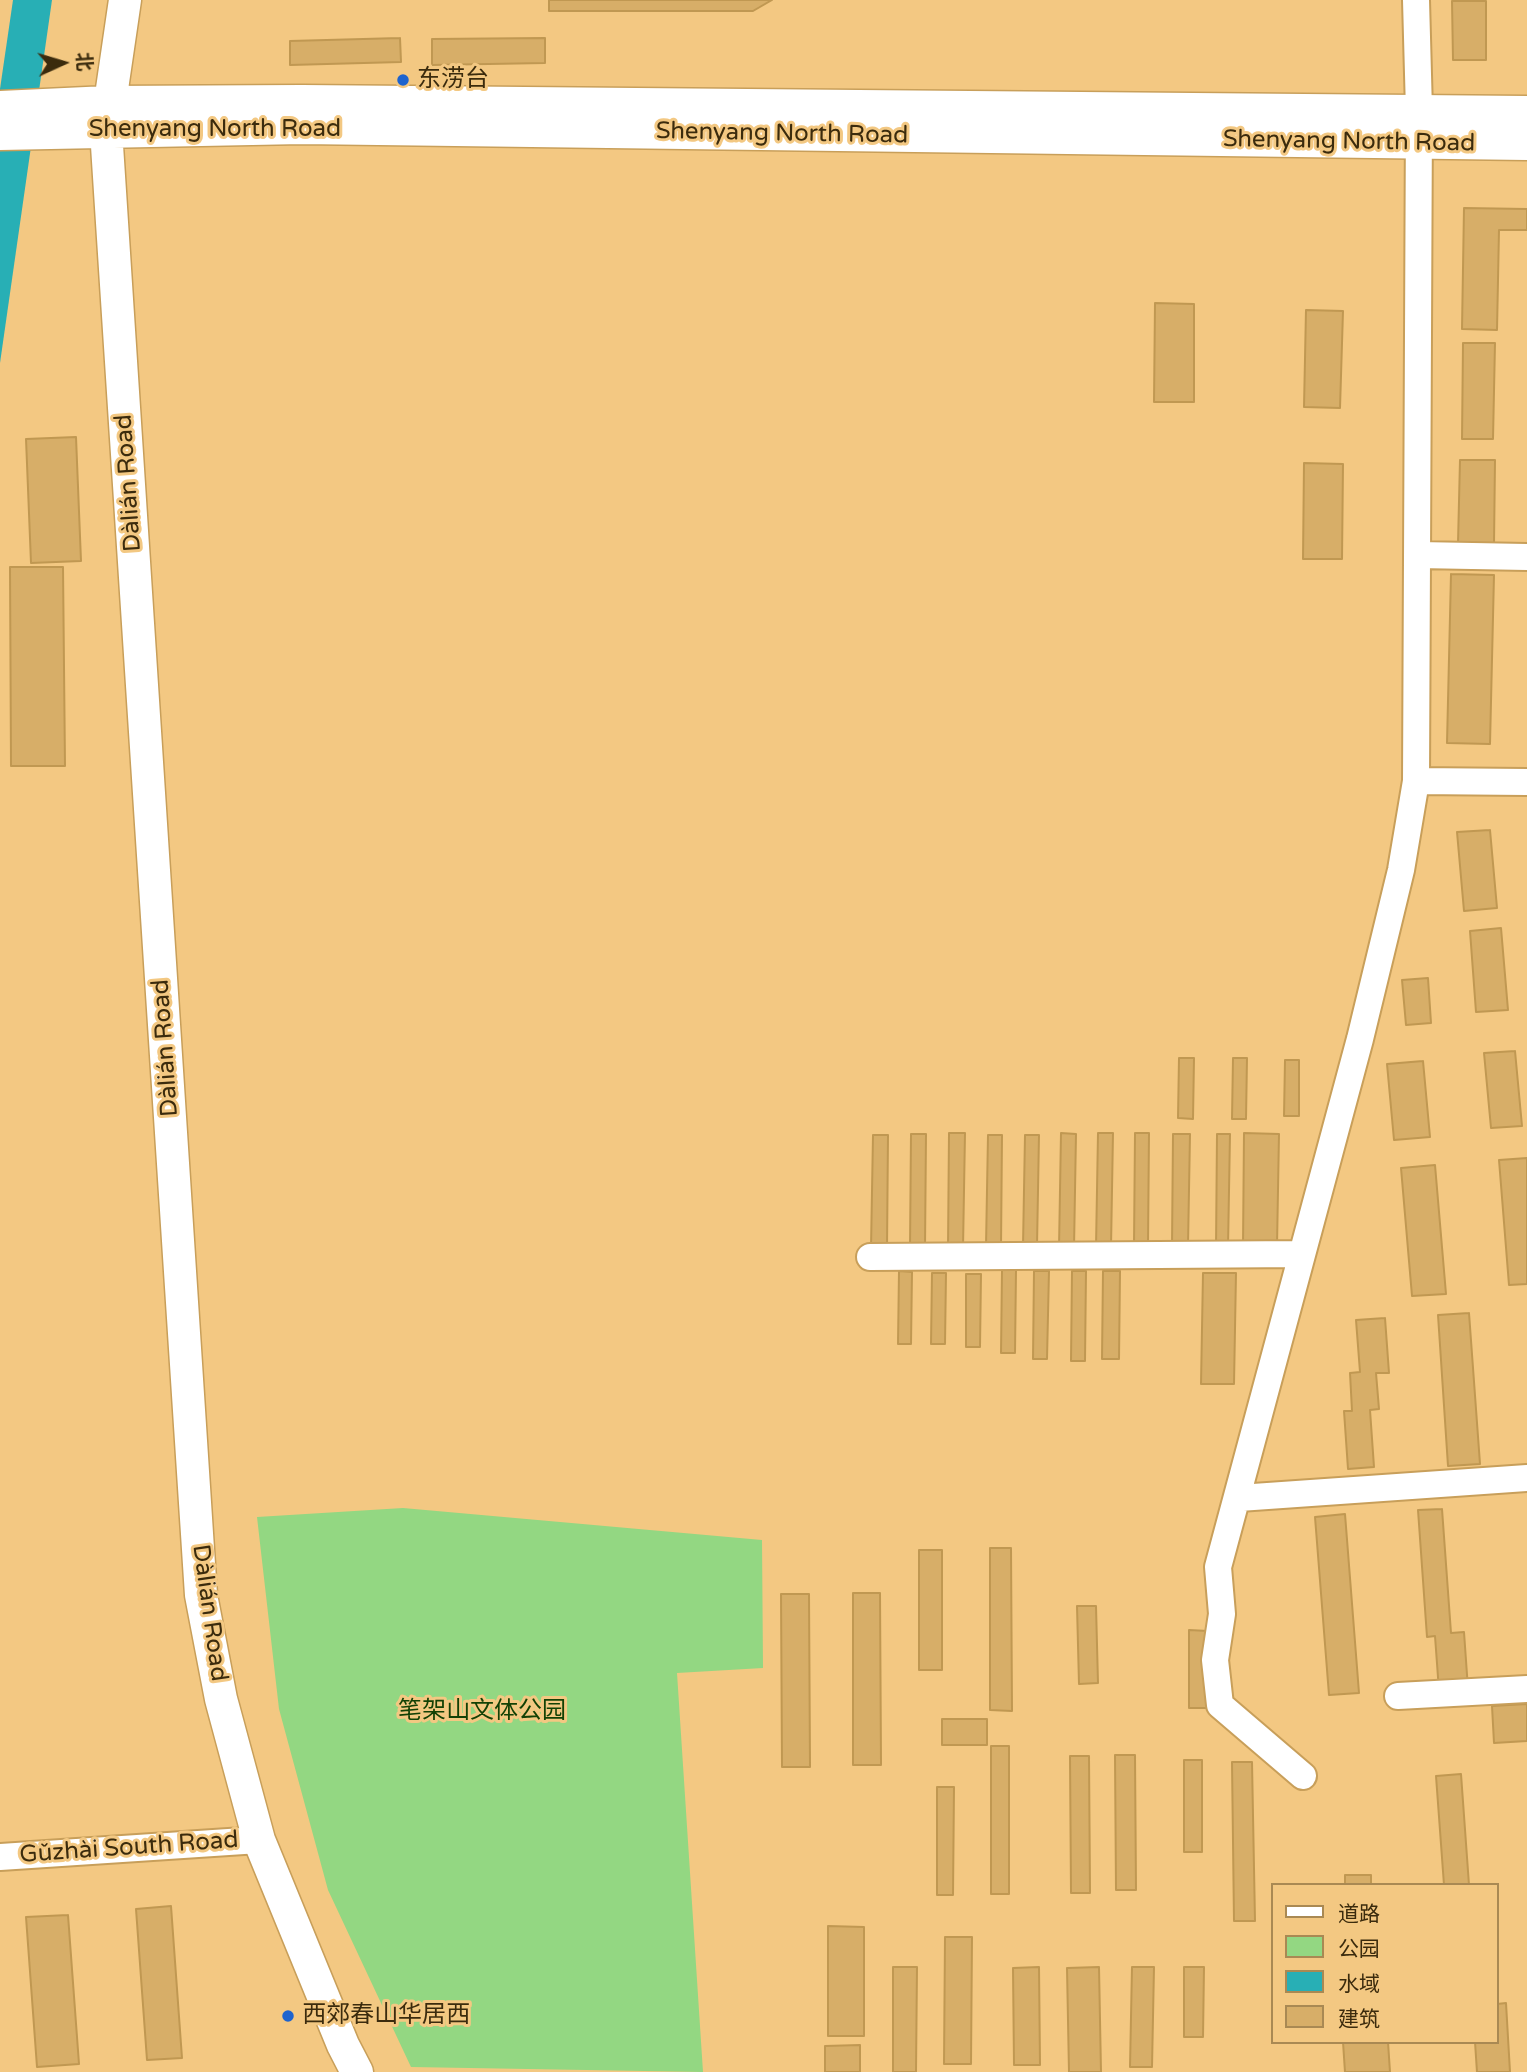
<!DOCTYPE html>
<html>
<head>
<meta charset="utf-8">
<style>
  body { margin:0 }
  #map { position:relative; width:1527px; height:2072px; overflow:hidden; background:#f3c882; font-family:"Varela Round","Noto Sans SC",sans-serif }
  canvas { display:block }
  .legend { position:absolute; left:1271px; top:1883px; width:228px; height:161px; box-sizing:border-box; background:#f3c882; border:2px solid #a98953; margin:0; padding:9px 12px; list-style:none; font-size:21px; color:#3b2b0d }
  .legend li { display:flex; align-items:center; gap:14px; height:35px }
  .legend b { width:35px; border:2px solid #a98953 }
  .north { position:absolute; left:28px; top:28px; width:70px; height:70px; -webkit-text-stroke:5px #f3c882; paint-order:stroke; rotate:86deg; font-size:19px; font-weight:700; line-height:28px; text-align:center; color:#3b2b0d }
  .north::after { content:''; display:block; margin:auto; width:24px; height:32px; background:#3b2b0d; clip-path:polygon(50% 0,100% 100%,50% 72%,0 100%) }
</style>
</head>
<body>
<div id="map">
<canvas width="1527" height="2072"></canvas>
<ul class="legend">
<li><b style="height:9px;background:#fff"></b>道路</li>
<li><b style="height:19px;background:#93d782"></b>公园</li>
<li><b style="height:19px;background:#28afb5"></b>水域</li>
<li><b style="height:19px;background:#d7ae68"></b>建筑</li>
</ul>
<div class="north">北</div>
</div>
<script>
const c = document.querySelector('canvas').getContext('2d');
c.lineJoin = 'round';
function fillPath(path, color) {
  c.fillStyle = color;
  c.fill(path, 'evenodd');
}
function toPath(rows) {
  const path = new Path2D();
  for (const r of rows) {
    path.moveTo(r[0], r[1]);
    for (let i = 2; i < r.length; i += 2) path.lineTo(r[i], r[i + 1]);
  }
  return path;
}
function trace(path, color, width, dash) {
  c.strokeStyle = color;
  c.lineWidth = width;
  c.lineCap = dash ? 'butt' : 'round';
  c.setLineDash(dash || []);
  c.stroke(path);
}
function label(font, color, halo, rows, align = 'center') {
  c.font = font + ' "Varela Round","Noto Sans SC",sans-serif';
  c.lineWidth = 6;
  c.setLineDash([]);
  c.textBaseline = 'middle';
  c.strokeStyle = halo;
  c.fillStyle = color;
  for (const [text, x, y, turn = 0] of rows) {
    c.save();
    c.translate(x, y);
    c.rotate((+turn || 0) * Math.PI / 180);
    c.textAlign = isNaN(turn) ? turn : align;
    if (halo) c.strokeText(text, 0, 0);
    c.fillText(text, 0, 0);
    c.restore();
  }
}
const green = toPath([
  [403,1508,762,1540,763,1668,677,1673,703,2072,411,2067,328,1890,279,1709,257,1517]
]);
const water = toPath([
  [13,0,52,0,0,363,0,89]
]);
const building = toPath([
  [549,0,772,0,753,11,549,11,549,0],
  [1452,1,1486,1,1486,60,1453,60,1452,1],
  [400,38,401,62,290,65,290,41,400,38],
  [545,38,545,63,432,65,432,39,545,38],
  [1464,208,1527,209,1527,230,1499,230,1497,330,1462,329,1464,208],
  [1155,303,1194,304,1194,402,1154,402,1155,303],
  [1306,310,1343,311,1340,408,1304,407,1306,310],
  [1463,343,1495,343,1493,439,1462,439,1463,343],
  [76,437,81,561,31,563,26,439,76,437],
  [1460,460,1495,460,1494,544,1458,543,1460,460],
  [1304,463,1343,464,1342,559,1303,559,1304,463],
  [10,567,63,567,65,766,11,766,10,567],
  [1451,574,1494,575,1490,744,1447,743,1451,574],
  [1490,830,1497,908,1464,911,1457,832,1490,830],
  [1501,928,1508,1010,1476,1012,1470,931,1501,928],
  [1428,978,1431,1023,1406,1025,1402,980,1428,978],
  [1515,1051,1522,1126,1491,1128,1484,1053,1515,1051],
  [1179,1058,1194,1058,1193,1119,1178,1118,1179,1058],
  [1233,1058,1247,1058,1246,1119,1232,1119,1233,1058],
  [1285,1060,1299,1060,1299,1116,1284,1116,1285,1060],
  [1423,1061,1430,1137,1394,1140,1387,1064,1423,1061],
  [949,1133,965,1133,963,1248,948,1248,949,1133],
  [1061,1133,1076,1134,1074,1248,1059,1248,1061,1133],
  [1098,1133,1113,1133,1111,1247,1096,1247,1098,1133],
  [1135,1133,1149,1133,1148,1245,1134,1245,1135,1133],
  [1244,1133,1279,1134,1277,1246,1243,1246,1244,1133],
  [911,1134,926,1134,925,1248,910,1248,911,1134],
  [1173,1134,1190,1134,1188,1246,1172,1246,1173,1134],
  [1217,1134,1230,1134,1228,1248,1216,1248,1217,1134],
  [873,1135,888,1135,887,1248,871,1248,873,1135],
  [988,1135,1002,1135,1001,1247,986,1246,988,1135],
  [1025,1135,1039,1135,1037,1246,1023,1246,1025,1135],
  [1527,1158,1527,1284,1509,1285,1499,1160,1527,1158],
  [1435,1165,1446,1294,1412,1296,1401,1168,1435,1165],
  [1002,1270,1016,1270,1015,1353,1001,1353,1002,1270],
  [899,1271,912,1272,911,1344,898,1344,899,1271],
  [1034,1271,1049,1271,1047,1359,1033,1359,1034,1271],
  [1072,1271,1086,1271,1085,1361,1071,1361,1072,1271],
  [1103,1271,1120,1271,1119,1359,1102,1359,1103,1271],
  [932,1273,946,1273,945,1344,931,1344,932,1273],
  [1203,1273,1236,1273,1234,1384,1201,1384,1203,1273],
  [966,1274,981,1274,980,1347,966,1347,966,1274],
  [1469,1313,1480,1464,1448,1466,1438,1315,1469,1313],
  [1385,1318,1389,1373,1376,1373,1379,1409,1370,1410,1374,1467,1348,1469,1344,1411,1352,1411,1350,1373,1360,1372,1356,1320,1385,1318],
  [1442,1509,1451,1633,1464,1632,1468,1689,1439,1691,1435,1636,1427,1637,1418,1510,1442,1509],
  [1345,1514,1359,1693,1329,1695,1315,1517,1345,1514],
  [990,1548,1011,1548,1012,1711,990,1710,990,1548],
  [919,1550,942,1550,942,1670,919,1670,919,1550],
  [853,1593,880,1593,881,1765,853,1765,853,1593],
  [781,1594,809,1594,810,1767,782,1767,781,1594],
  [1077,1606,1096,1606,1098,1683,1079,1684,1077,1606],
  [1189,1630,1208,1631,1207,1708,1189,1708,1189,1630],
  [1527,1704,1527,1741,1494,1743,1492,1706,1527,1704],
  [942,1719,987,1719,987,1745,942,1745,942,1719],
  [991,1746,1009,1746,1009,1894,991,1894,991,1746],
  [1115,1755,1135,1755,1136,1890,1116,1890,1115,1755],
  [1070,1756,1089,1756,1090,1893,1071,1893,1070,1756],
  [1184,1760,1202,1760,1202,1852,1184,1852,1184,1760],
  [1232,1762,1252,1762,1255,1921,1234,1921,1232,1762],
  [1461,1774,1469,1885,1444,1885,1436,1776,1461,1774],
  [937,1787,954,1787,953,1895,937,1895,937,1787],
  [1345,1875,1371,1875,1371,1885,1345,1885,1345,1875],
  [171,1906,182,2058,147,2060,136,1909,171,1906],
  [68,1915,79,2064,37,2067,26,1917,68,1915],
  [828,1926,864,1927,864,2036,828,2036,828,1926],
  [945,1937,972,1937,971,2064,944,2064,945,1937],
  [893,1967,917,1967,916,2072,893,2072,893,1967],
  [1039,1967,1040,2065,1014,2065,1013,1968,1039,1967],
  [1099,1967,1101,2072,1069,2072,1067,1968,1099,1967],
  [1132,1967,1154,1967,1152,2067,1130,2067,1132,1967],
  [1184,1967,1204,1967,1203,2037,1184,2037,1184,1967],
  [1506,2003,1510,2072,1477,2072,1475,2042,1497,2042,1497,2004,1506,2003],
  [1343,2042,1388,2042,1390,2072,1345,2072,1343,2042],
  [860,2045,860,2072,825,2072,825,2046,860,2045]
]);
const minor = toPath([
  [1418,555,1527,557],
  [1416,781,1527,782],
  [870,1257,1302,1254],
  [1239,1498,1527,1478],
  [1398,1696,1527,1689],
  [1303,1776,1220,1705,1215,1660,1222,1614,1218,1567,1360,1039,1401,870,1416,781,1419,111,1416,0],
  [0,1857,259,1840]
]);
const major = toPath([
  [125,0,106,130,201,1595,221,1699,259,1840,343,2045,357,2072],
  [0,107,108,102,302,101,1527,112],
  [0,134,302,128,1527,144]
]);
const markers = [
  [403,80,7,"#1d63ce"],
  [288,2016,7,"#1d63ce"]
];
const poiNames = [
  ["东涝台",417,80],
  ["西郊春山华居西",302,2016]
];
const streetNames = [
  ["Shenyang North Road",215,130],
  ["Shenyang North Road",782,134,1],
  ["Shenyang North Road",1349,142,1],
  ["Dàlián Road",129,483,-94],
  ["Dàlián Road",166,1048,-94],
  ["Dàlián Road",209,1613,82],
  ["Gǔzhài South Road",129,1848,-4]
];
const parkNames = [
  ["笔架山文体公园",482,1712]
];
fillPath(green, '#93d782');
fillPath(water, '#28afb5');
fillPath(building, '#d7ae68');
trace(building, '#c09852', 2);
trace(minor, '#c89f5a', 30);
trace(major, '#c89f5a', 35);
trace(minor, '#fff', 26);
trace(major, '#fff', 32);
for (const [x, y, r, color] of markers) {
  const dot = new Path2D();
  dot.arc(x, y, r, 0, 2 * Math.PI);
  c.fillStyle = color;
  c.fill(dot);
  trace(dot, '#f3c882', 2.5);
}
label('24px', '#3b2b0d', '#f3c882', poiNames, 'left');
label('24px', '#3b2b0d', '#f3c882', streetNames);
label('24px', '#134105', '#f3c882', parkNames);
</script>
</body>
</html>
